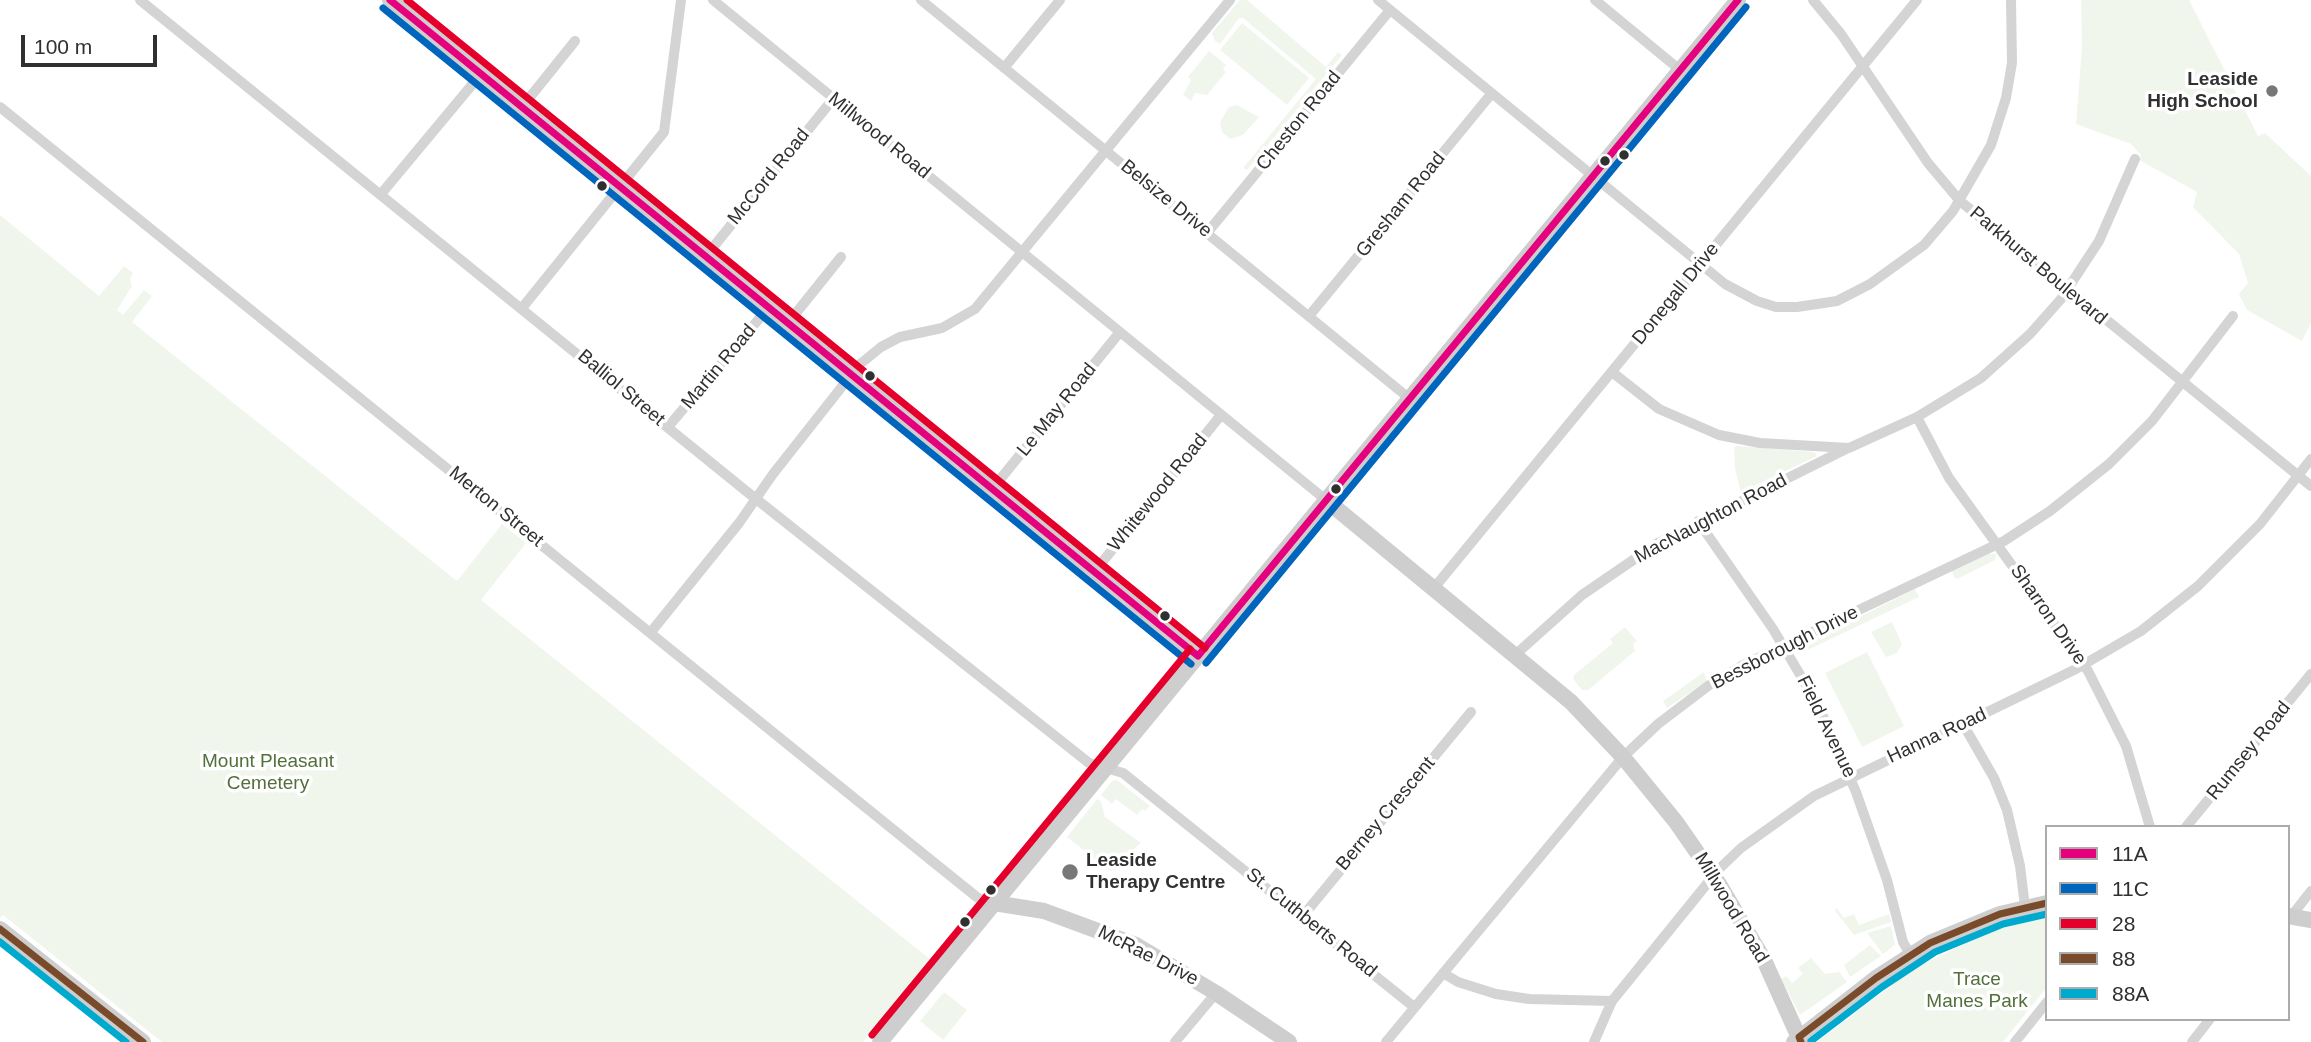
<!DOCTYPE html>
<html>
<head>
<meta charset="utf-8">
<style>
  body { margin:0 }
  #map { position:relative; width:2311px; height:1042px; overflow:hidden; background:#fff; font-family:Helvetica,sans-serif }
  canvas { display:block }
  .legend { position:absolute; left:2045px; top:825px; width:245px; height:196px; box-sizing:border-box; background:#fff; border:2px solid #acacac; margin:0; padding:9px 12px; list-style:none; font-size:21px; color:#303030 }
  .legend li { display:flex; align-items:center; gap:14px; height:35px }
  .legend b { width:35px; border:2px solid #acacac }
  .scale { position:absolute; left:21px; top:35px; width:136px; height:32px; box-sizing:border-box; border:4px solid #303030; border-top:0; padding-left:9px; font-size:21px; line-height:24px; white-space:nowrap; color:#303030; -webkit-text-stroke:5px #fff; paint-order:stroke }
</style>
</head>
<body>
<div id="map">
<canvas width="2311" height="1042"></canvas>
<ul class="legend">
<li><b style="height:9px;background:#e5007d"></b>11A</li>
<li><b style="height:9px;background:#0065bd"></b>11C</li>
<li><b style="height:9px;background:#e4002b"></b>28</li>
<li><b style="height:9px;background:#7a4b2a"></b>88</li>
<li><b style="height:9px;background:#00a9ce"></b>88A</li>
</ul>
<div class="scale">100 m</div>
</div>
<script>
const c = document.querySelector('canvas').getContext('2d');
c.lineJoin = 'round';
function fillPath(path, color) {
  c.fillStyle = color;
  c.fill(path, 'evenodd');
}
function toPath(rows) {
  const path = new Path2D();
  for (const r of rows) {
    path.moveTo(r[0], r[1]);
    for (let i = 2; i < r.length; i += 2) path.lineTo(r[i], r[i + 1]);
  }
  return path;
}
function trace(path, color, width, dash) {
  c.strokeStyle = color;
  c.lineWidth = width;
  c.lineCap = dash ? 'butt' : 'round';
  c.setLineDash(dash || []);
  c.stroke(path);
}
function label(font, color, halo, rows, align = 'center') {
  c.font = font + ' Helvetica,sans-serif';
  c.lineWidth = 7;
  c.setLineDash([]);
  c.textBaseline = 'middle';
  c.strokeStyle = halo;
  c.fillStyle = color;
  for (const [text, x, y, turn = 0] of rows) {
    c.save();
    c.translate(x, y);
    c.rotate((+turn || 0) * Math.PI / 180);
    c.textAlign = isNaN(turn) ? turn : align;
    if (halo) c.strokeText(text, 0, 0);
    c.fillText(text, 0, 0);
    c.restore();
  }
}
const green = toPath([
  [1240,0,1247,0,1326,67,1338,52,1342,55,1247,170,1243,168,1316,79,1243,18,1239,18,1220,44,1215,41,1212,33],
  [2081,0,2189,0,2258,136,2265,133,2311,176,2311,323,2302,341,2247,310,2239,294,2248,283,2239,254,2193,207,2197,192,2139,160,2141,155,2131,144,2076,124,2082,47],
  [1242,23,1309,78,1287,105,1220,50],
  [1209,51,1226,65,1223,69,1226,72,1207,95,1195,93,1191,101,1183,95,1191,80,1188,77],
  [1237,105,1259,117,1243,135,1230,139,1222,132,1220,122,1229,107],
  [0,215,99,296,124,266,133,273,130,279,132,286,117,310,123,315,144,290,152,296,132,322,457,581,502,524,526,543,481,600,931,960,863,1042,162,1042,3,915,0,918],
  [1737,446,1814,452,1817,456,1741,492,1735,469,1734,447],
  [1987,554,1996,554,1995,560,1957,579,1954,577,1952,571],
  [1915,589,1919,597,1801,653,1798,648],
  [1892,622,1902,644,1897,653,1886,657,1871,632],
  [1625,627,1637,641,1633,644,1635,651,1588,690,1582,690,1573,679,1574,675,1613,643,1610,639],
  [1867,652,1904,726,1862,747,1825,673],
  [1704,672,1707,681,1667,708,1663,701],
  [1117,780,1150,806,1145,811,1142,809,1137,815,1116,799,1112,804,1101,795,1112,781],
  [1097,799,1101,801,1105,817,1141,843,1127,855,1134,868,1130,866,1110,871,1067,837],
  [1836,907,1844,918,1854,914,1859,925,1889,914,1891,922,1854,935,1835,911],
  [2047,916,2047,987,2003,1042,1817,1042,1916,967,1995,930],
  [1891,926,1895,945,1883,954,1867,933],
  [1870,945,1881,956,1850,977,1844,965],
  [1811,958,1825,974,1839,972,1847,982,1800,1015,1781,979,1786,976,1792,983,1803,974,1798,968],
  [944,992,967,1010,943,1040,920,1021]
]);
const street = toPath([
  [140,0,746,491,1089,763,1123,773,1414,1007],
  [713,0,1326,500],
  [921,0,1410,399],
  [1378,0,1725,284,1757,301,1776,307,1797,307,1837,301,1870,284,1924,245,1953,211,1991,145,2006,98,2012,63,2011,0],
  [1595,0,1680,70],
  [1813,0,1841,34,1928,163,1960,201,2311,486],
  [1004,68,1060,0],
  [0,107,932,861,978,898,994,903],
  [522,107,575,41],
  [381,194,481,74],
  [1207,233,1390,10],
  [706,256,833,99],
  [522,308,664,132,681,0],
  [1309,316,1492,93],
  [788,323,841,257],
  [1612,372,1659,409,1719,435,1760,443,1849,448,1917,417,1981,378,2030,334,2061,299,2099,241,2135,159],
  [1917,417,1949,478,2088,671,2126,746,2150,827],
  [668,427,769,307],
  [993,488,1120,332],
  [1698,521,1773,629,1818,705,1856,792,1887,880,1903,942,1910,954],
  [1095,571,1221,415],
  [1434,588,1917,0],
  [651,632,739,523,773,474,859,365,881,347,900,337,942,328,975,309,1230,0],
  [1515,655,1582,595,1658,543,1846,449],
  [1963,724,1994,778,2007,810,2020,866,2025,907],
  [2186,827,2311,674],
  [1302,917,1471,712],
  [2289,919,2311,891],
  [1443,973,1458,982,1496,994,1529,999,1612,1001],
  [1175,1042,1216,993],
  [1386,1042,1623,757,1658,724,1708,686,1743,665,2004,541,2050,511,2109,464,2152,421,2233,316],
  [1594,1042,1612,1001,1719,869,1741,848,1814,796,2076,669,2141,631,2198,586,2260,524,2311,459],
  [2015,1042,2047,1002],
  [2192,1042,2210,1019]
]);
const secondary = toPath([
  [390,0,1198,656],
  [1326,500,1571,702,1623,757,1676,822,1719,884,1764,960,1801,1042],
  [994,903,1044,911,1136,945,1216,993,1289,1042],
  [2288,916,2311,920],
  [0,929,143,1042],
  [880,1042,1738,0],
  [1794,1042,1876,978,1930,943,2000,914,2047,903]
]);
const bus1 = toPath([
  [390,0,1198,656],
  [1198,656,1738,0]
]);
const bus2 = toPath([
  [383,8,1191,664],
  [1206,663,1746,7]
]);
const bus3 = toPath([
  [407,0,1205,648],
  [872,1035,1190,649]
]);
const bus4 = toPath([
  [0,929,143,1042],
  [1801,1042,1799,1037,1876,978,1930,943,2000,914,2047,903]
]);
const bus5 = toPath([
  [0,942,126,1042],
  [1811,1041,1882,987,1935,952,2003,924,2047,914]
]);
const markers = [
  [2272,91,7,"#787878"],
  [1624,155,6,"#303030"],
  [1605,161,6,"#303030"],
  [602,186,6,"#303030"],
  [870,376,6,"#303030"],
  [1336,489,6,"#303030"],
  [1165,616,6,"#303030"],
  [1070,872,9,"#787878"],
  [991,890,6,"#303030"],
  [965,922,6,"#303030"]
];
const poiNames = [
  ["Leaside",2258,80],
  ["High School",2258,102],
  ["Leaside",1086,861,"left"],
  ["Therapy Centre",1086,883,"left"]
];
const streetNames = [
  ["Cheston Road",1299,121,-51],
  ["Millwood Road",879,136,39],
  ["McCord Road",769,177,-51],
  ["Belsize Drive",1166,199,39],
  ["Gresham Road",1401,205,-51],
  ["Parkhurst Boulevard",2038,266,40],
  ["Donegall Drive",1676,294,-51],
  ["Martin Road",719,367,-50],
  ["Balliol Street",621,388,40],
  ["Le May Road",1057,410,-51],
  ["Whitewood Road",1158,493,-51],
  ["Merton Street",496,507,39],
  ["MacNaughton Road",1711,519,-28],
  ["Sharron Drive",2048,615,55],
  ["Bessborough Drive",1785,648,-27],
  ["Field Avenue",1826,727,64],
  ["Hanna Road",1937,736,-25],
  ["Rumsey Road",2249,751,-51],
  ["Berney Crescent",1386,814,-50],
  ["Millwood Road",1731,908,59],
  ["St. Cuthberts Road",1311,923,39],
  ["McRae Drive",1148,956,27]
];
const parkNames = [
  ["Mount Pleasant",268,762],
  ["Cemetery",268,784],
  ["Trace",1977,980],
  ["Manes Park",1977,1002]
];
fillPath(green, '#f1f6ed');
trace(street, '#d4d4d4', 10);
trace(secondary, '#cecece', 16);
trace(bus1, '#e5007d', 7);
trace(bus2, '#0065bd', 7);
trace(bus3, '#e4002b', 7);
trace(bus4, '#7a4b2a', 7);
trace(bus5, '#00a9ce', 7);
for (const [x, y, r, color] of markers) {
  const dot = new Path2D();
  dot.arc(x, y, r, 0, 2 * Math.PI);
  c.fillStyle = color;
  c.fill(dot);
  trace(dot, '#fff', 2.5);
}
label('bold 19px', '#303030', '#fff', poiNames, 'right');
label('19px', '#303030', '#fff', streetNames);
label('19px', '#536f3a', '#fff', parkNames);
</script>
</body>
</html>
